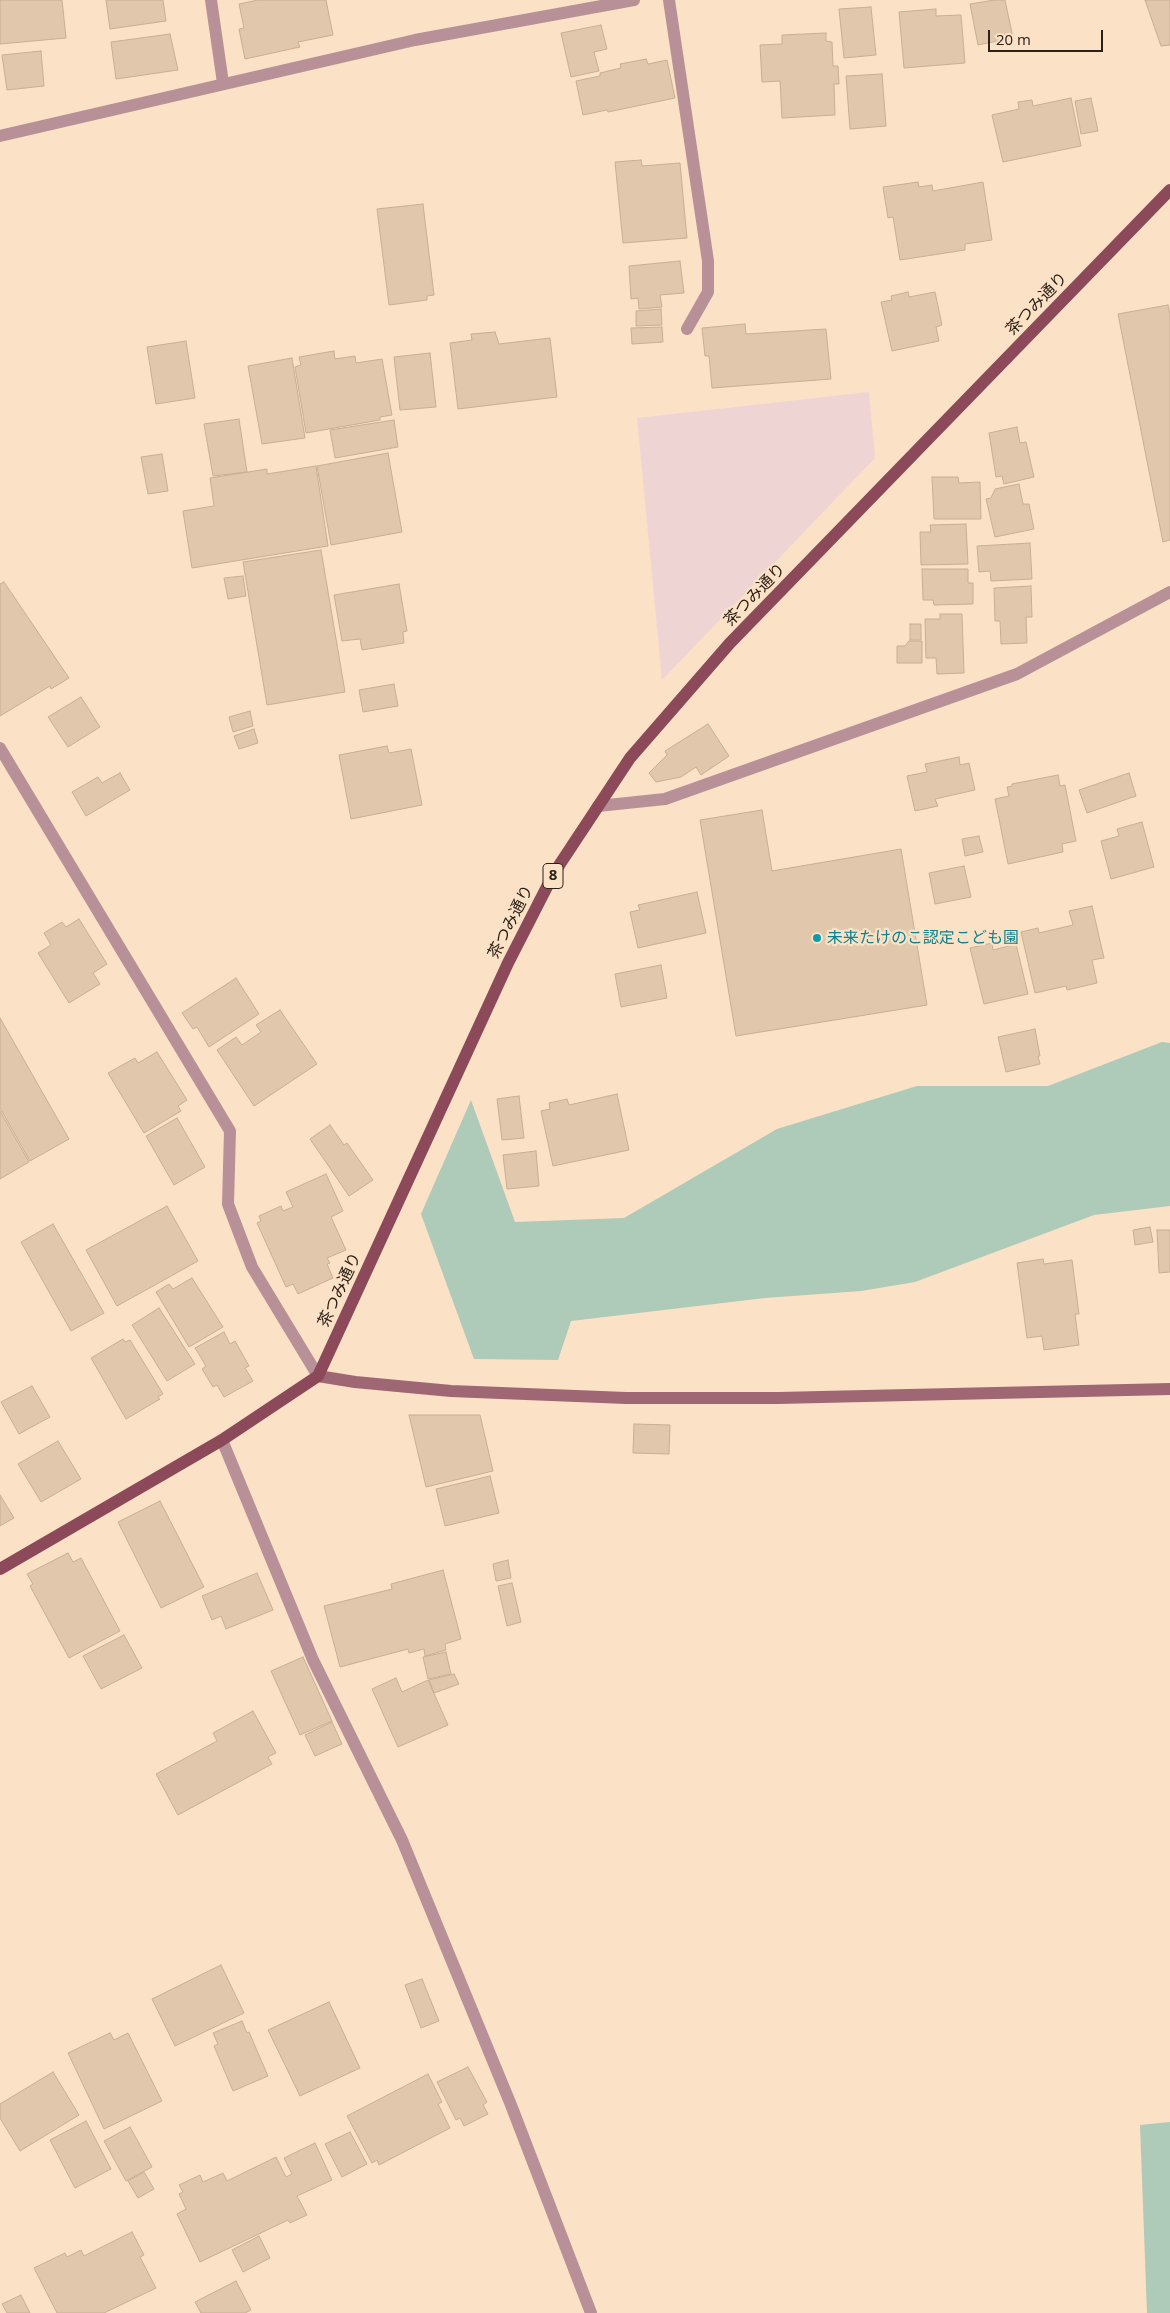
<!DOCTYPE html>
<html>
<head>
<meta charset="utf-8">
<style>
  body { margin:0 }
  #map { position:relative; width:1170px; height:2313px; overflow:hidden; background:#fbe1c5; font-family:"Open Sans",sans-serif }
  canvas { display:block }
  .scale { position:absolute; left:988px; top:30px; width:115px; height:22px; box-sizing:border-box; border:2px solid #2b2117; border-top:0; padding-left:6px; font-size:15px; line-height:18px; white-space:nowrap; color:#2b2117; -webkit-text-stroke:4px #fbe1c5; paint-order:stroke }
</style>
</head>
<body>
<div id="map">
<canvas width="1170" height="2313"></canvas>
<div class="scale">20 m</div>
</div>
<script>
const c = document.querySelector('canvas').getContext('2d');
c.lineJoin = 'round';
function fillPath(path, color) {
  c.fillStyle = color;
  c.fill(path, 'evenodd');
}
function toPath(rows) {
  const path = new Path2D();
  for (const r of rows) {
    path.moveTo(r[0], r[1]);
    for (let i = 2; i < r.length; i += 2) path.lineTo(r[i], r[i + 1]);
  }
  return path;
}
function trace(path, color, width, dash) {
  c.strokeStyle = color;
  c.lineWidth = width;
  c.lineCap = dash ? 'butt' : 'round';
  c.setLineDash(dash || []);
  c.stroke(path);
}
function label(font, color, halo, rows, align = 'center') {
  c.font = font + ' "Open Sans","Noto Sans JP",sans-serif';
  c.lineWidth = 4.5;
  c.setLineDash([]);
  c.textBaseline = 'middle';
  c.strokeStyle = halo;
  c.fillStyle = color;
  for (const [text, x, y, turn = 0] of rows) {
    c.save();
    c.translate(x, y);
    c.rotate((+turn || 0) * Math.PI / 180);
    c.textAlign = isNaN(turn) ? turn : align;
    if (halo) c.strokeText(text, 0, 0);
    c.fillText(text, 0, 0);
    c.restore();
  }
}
const industrial = toPath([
  [869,392,875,458,662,680,637,418]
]);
const green = toPath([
  [1162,1042,1170,1043,1170,1206,1094,1215,915,1282,861,1291,765,1298,571,1321,558,1360,474,1359,421,1214,471,1100,515,1222,624,1218,777,1129,917,1086,1048,1086],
  [1170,2122,1170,2313,1147,2313,1140,2125]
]);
const building = toPath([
  [0,0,62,0,66,38,0,44,0,0],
  [106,0,163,0,166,21,110,29,106,0],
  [326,0,333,35,298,42,300,47,245,59,239,29,244,28,239,4,258,0,326,0],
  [994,0,1005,0,1013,38,978,45,970,4,994,0],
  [1145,0,1170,0,1170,45,1161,46,1145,0],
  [871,7,876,55,844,58,839,9,871,7],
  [936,9,936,16,961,15,965,63,904,68,899,12,936,9],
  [601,25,607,49,594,52,599,71,571,77,561,33,601,25],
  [826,33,826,41,832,42,833,66,838,66,839,84,834,84,835,115,782,118,780,81,762,82,760,45,782,44,782,35,826,33],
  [170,34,178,70,116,79,111,42,170,34],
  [41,51,44,86,7,90,2,55,41,51],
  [646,59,648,64,667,60,675,98,608,112,607,110,583,115,576,81,600,76,600,73,621,68,620,64,646,59],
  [882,74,886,126,850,129,846,76,882,74],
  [1071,98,1081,146,1003,162,992,115,1019,109,1018,102,1032,100,1033,106,1071,98],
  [1091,98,1098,131,1081,134,1075,101,1091,98],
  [641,160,642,166,680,163,687,238,623,243,615,162,641,160],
  [918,182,919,187,932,185,933,191,983,182,992,240,965,244,965,250,900,260,893,217,888,218,883,187,918,182],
  [423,204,434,295,427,296,427,300,389,305,377,209,423,204],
  [680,261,684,293,660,295,662,307,639,309,638,298,631,299,629,266,680,261],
  [908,292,909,297,935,292,942,325,936,327,939,341,892,351,881,302,892,300,891,296,908,292],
  [1168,305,1170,314,1170,540,1163,542,1118,314,1168,305],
  [661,309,662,325,636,326,636,311,661,309],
  [745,324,746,334,826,329,831,379,712,388,709,356,705,356,702,328,745,324],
  [662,327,663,342,632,344,631,328,662,327],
  [495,332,499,344,550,338,557,397,458,409,450,343,472,340,471,334,495,332],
  [186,341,195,398,156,404,147,347,186,341],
  [334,351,335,359,355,356,356,363,382,359,392,415,380,417,380,420,306,433,295,367,301,365,299,357,334,351],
  [430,353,436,407,400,410,394,357,430,353],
  [292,358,305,438,262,444,248,366,292,358],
  [239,419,247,472,213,476,204,424,239,419],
  [394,420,398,447,335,458,330,430,394,420],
  [1017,427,1020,443,1026,442,1034,477,1004,484,1002,476,996,477,989,433,1017,427],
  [388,453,402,532,331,545,317,466,388,453],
  [162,454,168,491,148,494,141,457,162,454],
  [316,466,328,546,192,568,183,511,214,506,210,478,267,469,267,474,316,466],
  [932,477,958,477,959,483,980,482,981,519,934,519,932,477],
  [1019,484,1023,504,1029,504,1034,529,995,537,986,499,991,498,995,489,1019,484],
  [966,524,968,564,921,565,920,532,931,532,930,525,966,524],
  [1030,543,1032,579,991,581,990,571,979,572,977,546,1030,543],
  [321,550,345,692,267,705,243,562,321,550],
  [922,569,968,569,968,583,973,583,973,604,934,605,933,600,923,600,922,569],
  [243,576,246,596,228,599,224,578,243,576],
  [4,582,69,678,51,689,50,686,0,716,0,584,4,582],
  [399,584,407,631,403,632,404,643,362,650,360,639,342,641,334,595,399,584],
  [1031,586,1032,617,1026,617,1027,643,1001,644,1000,621,995,621,994,588,1031,586],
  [940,614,962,614,964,673,937,674,936,658,926,658,925,619,940,619,940,614],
  [910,624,921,624,921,640,910,640,910,624],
  [909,641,922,641,922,663,897,663,897,646,905,646,909,641],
  [394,684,398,706,363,712,359,690,394,684],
  [81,697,100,727,68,747,48,717,81,697],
  [250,711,253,726,233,732,229,717,250,711],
  [708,724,729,756,701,775,696,767,681,777,656,782,649,773,667,755,665,751,708,724],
  [254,729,258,743,239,749,234,736,254,729],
  [387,746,389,753,411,749,422,805,351,819,339,755,387,746],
  [959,757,960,765,969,763,975,790,935,799,938,806,915,811,907,776,927,772,925,764,959,757],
  [120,773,130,790,86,816,72,792,98,777,102,783,120,773],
  [1129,773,1136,796,1087,813,1079,790,1129,773],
  [1058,775,1060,786,1065,785,1076,841,1062,844,1063,852,1008,864,995,799,1009,796,1007,787,1012,786,1012,784,1058,775],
  [762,810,772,871,901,849,927,1005,736,1036,700,820,762,810],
  [1142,822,1154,867,1111,879,1101,841,1119,836,1117,829,1142,822],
  [979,836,983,852,965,856,962,839,979,836],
  [964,866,971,897,935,904,929,873,964,866],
  [697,892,706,933,638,948,630,912,640,910,638,905,697,892],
  [1092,906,1104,958,1092,960,1097,983,1067,990,1066,986,1035,993,1021,932,1038,928,1039,933,1073,925,1069,911,1092,906],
  [79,919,107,964,93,973,100,984,69,1003,38,953,51,945,44,933,62,922,66,927,79,919],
  [992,943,993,950,1016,944,1028,994,984,1004,970,948,992,943],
  [661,965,667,998,621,1007,615,974,661,965],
  [236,978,259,1014,209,1047,197,1027,193,1029,182,1013,236,978],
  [280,1010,317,1064,254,1106,217,1050,236,1037,242,1045,261,1032,256,1025,280,1010],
  [0,1018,69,1139,30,1161,0,1108,0,1018],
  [1035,1029,1040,1056,1038,1056,1040,1064,1006,1072,998,1037,1035,1029],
  [157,1052,187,1100,178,1106,181,1111,144,1133,108,1073,135,1058,138,1063,157,1052],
  [617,1094,629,1150,553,1166,541,1111,550,1109,549,1103,567,1099,569,1105,617,1094],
  [519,1096,524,1138,502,1140,497,1099,519,1096],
  [0,1111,29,1162,0,1179,0,1111],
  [177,1118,205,1167,174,1185,146,1136,177,1118],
  [330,1125,344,1145,347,1143,373,1180,349,1196,310,1139,330,1125],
  [536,1151,539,1186,507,1189,503,1155,536,1151],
  [326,1174,343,1211,331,1217,346,1250,327,1258,330,1263,327,1264,333,1278,298,1294,293,1284,286,1287,257,1223,261,1221,259,1216,281,1206,283,1211,293,1207,286,1192,326,1174],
  [167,1206,198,1261,117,1306,86,1250,167,1206],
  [53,1224,104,1313,71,1331,21,1242,53,1224],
  [1150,1227,1153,1242,1135,1245,1133,1230,1150,1227],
  [1157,1230,1170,1230,1170,1272,1159,1273,1157,1230],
  [1043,1259,1044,1264,1072,1260,1079,1314,1075,1314,1079,1345,1044,1350,1042,1336,1027,1338,1017,1263,1043,1259],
  [192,1278,223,1327,189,1347,156,1292,169,1284,173,1289,192,1278],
  [159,1308,195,1364,167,1381,132,1325,159,1308],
  [224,1332,230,1344,235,1341,249,1366,245,1368,253,1381,224,1397,217,1385,213,1387,202,1369,206,1366,195,1348,224,1332],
  [123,1339,125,1342,130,1340,163,1394,158,1397,160,1399,126,1419,91,1358,123,1339],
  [32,1386,50,1417,19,1434,1,1402,32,1386],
  [409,1415,480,1415,493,1471,426,1487,409,1415],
  [634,1424,670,1425,669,1454,633,1453,634,1424],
  [58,1441,81,1479,41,1502,18,1464,58,1441],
  [490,1476,499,1513,445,1526,436,1489,490,1476],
  [0,1495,14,1518,0,1526,0,1495],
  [160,1501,204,1587,161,1608,118,1522,160,1501],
  [68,1553,73,1562,81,1558,120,1631,69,1658,30,1586,33,1584,27,1574,68,1553],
  [508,1560,511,1578,496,1581,493,1564,508,1560],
  [443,1570,461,1639,445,1644,446,1650,425,1656,424,1649,409,1653,408,1649,340,1667,324,1606,392,1589,391,1584,443,1570],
  [257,1573,273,1610,226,1629,221,1616,212,1620,202,1596,257,1573],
  [512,1583,521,1622,507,1626,498,1586,512,1583],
  [124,1635,142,1668,101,1689,83,1656,124,1635],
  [446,1652,451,1674,428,1679,423,1657,446,1652],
  [303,1657,332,1721,300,1735,271,1671,303,1657],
  [454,1674,459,1684,434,1693,429,1680,454,1674],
  [396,1678,402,1692,428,1680,448,1725,398,1747,372,1689,396,1678],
  [253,1711,276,1753,268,1757,272,1764,178,1815,156,1774,217,1741,213,1733,253,1711],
  [332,1722,342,1744,315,1756,305,1735,332,1722],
  [221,1965,244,2013,175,2046,152,1999,221,1965],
  [422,1979,439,2021,421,2028,405,1985,422,1979],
  [329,2002,360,2068,300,2096,268,2030,329,2002],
  [242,2021,247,2033,249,2032,268,2076,233,2091,214,2046,218,2044,213,2033,242,2021],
  [110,2033,114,2040,128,2033,162,2101,104,2129,68,2053,110,2033],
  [468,2067,487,2102,483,2105,488,2114,464,2126,460,2118,456,2120,437,2082,468,2067],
  [53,2072,79,2115,20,2151,0,2118,0,2104,53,2072],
  [428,2074,442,2102,438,2104,450,2128,379,2165,377,2160,372,2163,347,2116,428,2074],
  [86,2121,111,2169,75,2188,50,2140,86,2121],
  [130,2127,152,2167,126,2181,104,2141,130,2127],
  [350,2132,367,2164,342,2177,325,2144,350,2132],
  [315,2143,332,2180,297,2196,307,2215,290,2223,288,2220,200,2262,177,2214,186,2209,179,2194,183,2192,179,2185,200,2175,203,2182,223,2173,227,2181,276,2157,286,2177,292,2174,284,2158,315,2143],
  [144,2172,154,2189,138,2198,128,2181,144,2172],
  [132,2232,144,2255,140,2257,156,2288,104,2313,57,2313,34,2268,65,2253,67,2257,81,2250,84,2256,132,2232],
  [259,2236,270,2258,243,2272,232,2250,259,2236],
  [236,2281,251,2310,245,2313,201,2313,195,2302,236,2281],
  [21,2295,30,2313,7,2313,2,2304,21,2295]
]);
const lane = toPath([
  [211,0,223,83],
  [669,0,708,261,708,292,687,329],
  [222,1440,313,1660,402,1840,511,2105,591,2313]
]);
const street = toPath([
  [0,136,415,40,634,0],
  [0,748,230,1131,228,1204,252,1267,318,1376],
  [598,806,665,799,1017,674,1170,592]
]);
const secondary = toPath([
  [318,1376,355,1382,451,1391,626,1398,778,1398,1170,1389]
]);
const primary = toPath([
  [0,1569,222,1440,318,1376,508,963,554,873,630,758,730,643,1170,190]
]);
const markers = [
  [817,938,5,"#0f9aa8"]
];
const shields = [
  [553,876,20]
];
const shieldNames = [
  ["8",553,876]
];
const streetNames = [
  ["茶つみ通り",1037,304,-46],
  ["茶つみ通り",755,595,-46],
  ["茶つみ通り",511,922,-63],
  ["茶つみ通り",340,1290,-65]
];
const cultureNames = [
  ["未来たけのこ認定こども園",827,938]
];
fillPath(industrial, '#efd4d4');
fillPath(green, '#aecab8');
fillPath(building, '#e1c7ac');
trace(building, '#c8af94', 1);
trace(lane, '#b89198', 12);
trace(street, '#b89198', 12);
trace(secondary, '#9f6773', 12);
trace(primary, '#8b4959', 12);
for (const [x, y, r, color] of markers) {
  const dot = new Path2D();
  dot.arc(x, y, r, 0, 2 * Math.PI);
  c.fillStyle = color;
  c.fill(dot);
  trace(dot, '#fbe1c5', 2);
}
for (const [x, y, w] of shields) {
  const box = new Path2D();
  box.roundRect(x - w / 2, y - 12.5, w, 25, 4);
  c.fillStyle = '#fbe1c5';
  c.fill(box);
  trace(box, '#2b2117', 1);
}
label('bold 15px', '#2b2117', null, shieldNames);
label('16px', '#2b2117', '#fbe1c5', streetNames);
label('16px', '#0d838f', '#fbe1c5', cultureNames, 'left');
</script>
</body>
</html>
